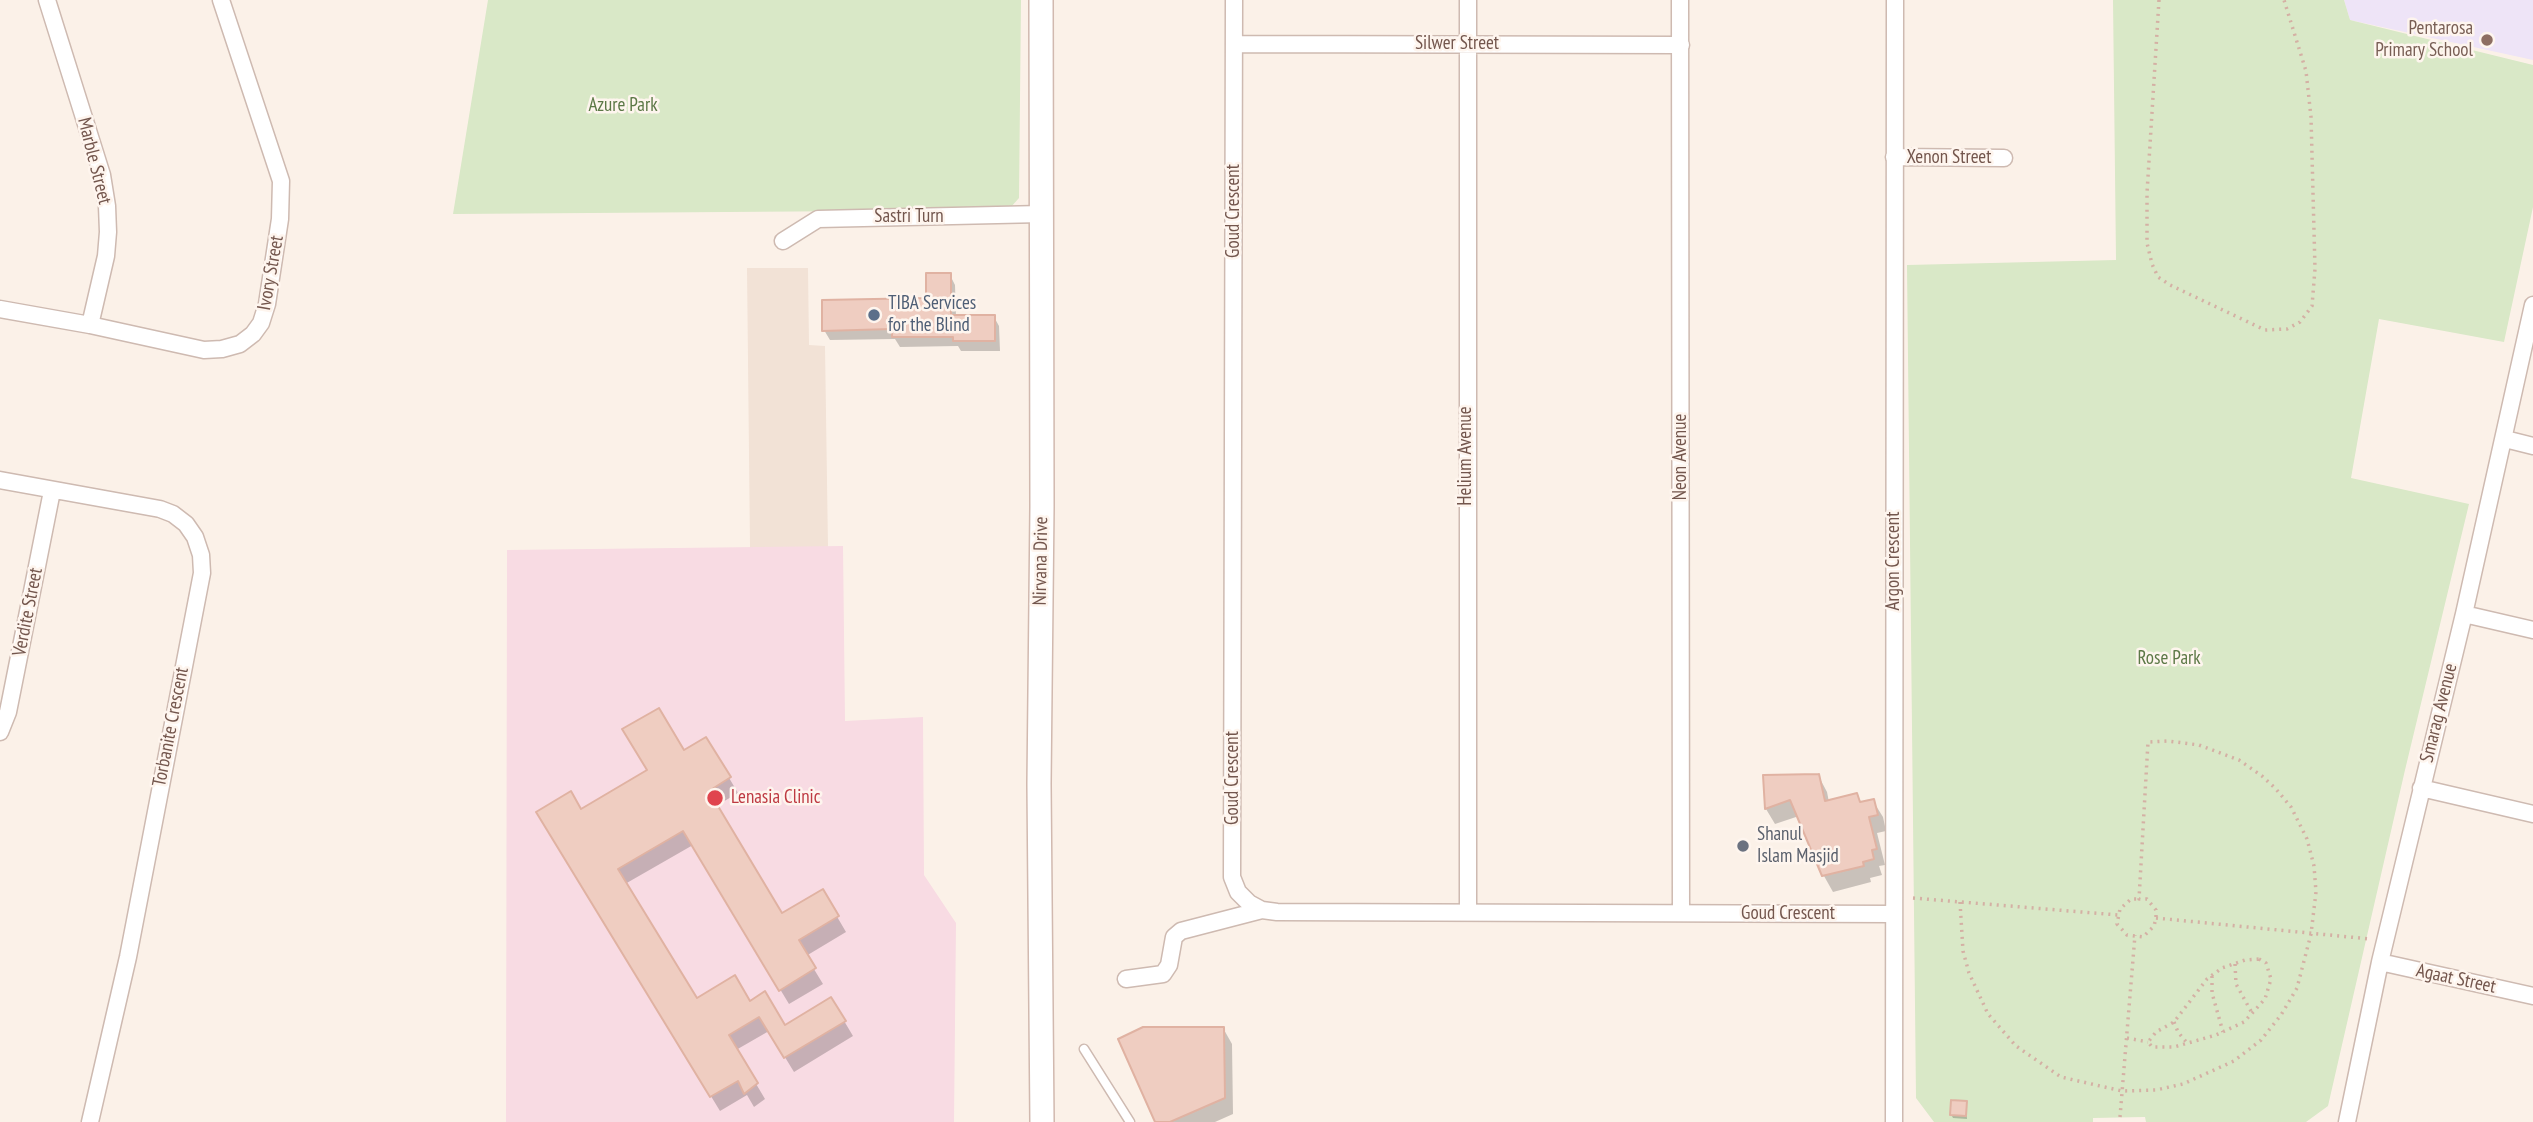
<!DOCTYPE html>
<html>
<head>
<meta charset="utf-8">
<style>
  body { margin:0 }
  canvas { display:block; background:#fbf1e8 }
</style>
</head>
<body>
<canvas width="2533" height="1122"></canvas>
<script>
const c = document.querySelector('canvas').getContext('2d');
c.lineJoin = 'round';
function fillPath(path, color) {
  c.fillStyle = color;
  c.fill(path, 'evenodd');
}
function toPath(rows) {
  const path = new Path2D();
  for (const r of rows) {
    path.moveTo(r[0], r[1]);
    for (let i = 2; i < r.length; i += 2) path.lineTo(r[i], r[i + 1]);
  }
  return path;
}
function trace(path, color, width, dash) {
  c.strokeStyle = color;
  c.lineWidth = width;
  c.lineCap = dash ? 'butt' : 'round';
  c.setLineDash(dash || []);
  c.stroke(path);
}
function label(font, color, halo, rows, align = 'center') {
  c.font = font + ' "PT Sans Narrow",sans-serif';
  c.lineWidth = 5;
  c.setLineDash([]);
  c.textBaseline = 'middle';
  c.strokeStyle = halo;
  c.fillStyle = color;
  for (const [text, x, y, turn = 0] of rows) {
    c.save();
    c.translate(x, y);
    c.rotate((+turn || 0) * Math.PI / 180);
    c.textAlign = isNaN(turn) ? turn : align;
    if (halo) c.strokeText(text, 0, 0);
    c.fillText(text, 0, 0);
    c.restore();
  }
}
const residential = toPath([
  [747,268,808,268,809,345,825,346,828,548,750,548]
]);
const education = toPath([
  [2344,0,2533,0,2533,60,2350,20]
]);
const medical = toPath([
  [843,546,845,721,923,717,924,875,956,923,954,1122,506,1122,507,550]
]);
const green = toPath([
  [488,0,1021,0,1019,198,1011,207,1001,210,453,214],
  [2113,0,2344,0,2350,20,2533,65,2533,207,2504,342,2379,319,2351,478,2469,504,2405,770,2328,1106,2306,1122,2146,1122,2145,1117,2093,1118,2093,1122,1934,1122,1916,1098,1907,265,2116,260]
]);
const shadow = toPath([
  [950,275,955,285,956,317,994,317,999,326,1000,351,961,351,958,346,900,347,895,339,830,340,824,330,928,300],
  [706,739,738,793,716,806,782,916,822,891,846,932,806,956,823,984,789,1004,693,845,625,884,696,1000,750,1003,785,1027,831,999,853,1036,794,1072,769,1031,736,1050,765,1099,754,1107,747,1095,720,1111,547,827,581,811],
  [1818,775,1827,792,1829,802,1857,795,1861,804,1873,801,1883,817,1886,831,1877,833,1885,865,1879,866,1882,875,1870,878,1871,882,1833,892,1824,876,1799,816,1775,824,1766,809,1764,777],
  [1223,1028,1232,1044,1233,1114,1215,1122,1157,1122],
  [1966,1103,1967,1119,1953,1118,1951,1114]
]);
const building = toPath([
  [926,273,951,273,951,315,995,315,995,341,953,341,953,337,892,337,892,329,822,331,822,300,926,298,926,273],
  [659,708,684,750,706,737,731,777,709,791,782,913,823,889,839,916,799,940,816,968,779,991,683,831,618,869,697,998,735,975,750,1001,765,991,785,1025,831,997,846,1021,784,1058,759,1017,729,1035,758,1083,744,1094,738,1081,710,1097,536,812,571,791,581,809,647,770,622,729,659,708],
  [1819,774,1825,801,1857,793,1860,802,1874,799,1878,815,1869,817,1877,849,1872,850,1874,859,1863,862,1864,866,1822,876,1790,800,1765,809,1763,775,1819,774],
  [1143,1027,1224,1027,1225,1098,1170,1122,1155,1122,1118,1039,1143,1027],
  [1951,1100,1967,1101,1966,1116,1950,1115,1951,1100]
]);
const path = toPath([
  [2159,0,2147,193,2147,243,2152,264,2158,277,2170,285,2265,330,2287,329,2300,322,2312,306,2315,269,2311,117,2306,71,2284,0],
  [1913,898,2118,915],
  [1960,902,1963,951,1969,973,1988,1014,2016,1046,2061,1077,2122,1091,2156,1090,2183,1084,2234,1061,2261,1040,2281,1015,2297,988,2311,934,2316,892,2314,866,2307,839,2291,807,2276,789,2262,776,2239,760,2199,745,2168,741,2148,742,2139,899,2147,899,2156,910,2156,918,2154,926,2143,937,2127,935,2117,924,2120,909,2131,899,2139,899],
  [2156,918,2370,939],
  [2259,959,2266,963,2271,979,2265,999,2244,1022,2216,1035,2174,1047,2152,1047,2148,1042,2156,1032,2174,1022,2207,979,2222,968,2245,960,2259,959],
  [2235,964,2236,984,2252,1013],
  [2212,976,2212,993,2223,1032],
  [2174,1022,2178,1032,2187,1043],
  [2127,1038,2148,1042],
  [2120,1117,2135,935]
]);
const service = toPath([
  [1084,1049,1130,1122]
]);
const minor = toPath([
  [47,0,102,175,107,206,108,232,106,256,90,325],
  [1234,0,1232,877,1238,892,1249,903,1262,910,1277,912,1894,914],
  [1680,0,1681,913],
  [1234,44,1681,45],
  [1894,157,2004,158],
  [783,241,818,219,1042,214],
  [0,309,90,325,204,350,222,349,240,344,253,334,261,323,267,304,280,219,281,181,221,0],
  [2505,439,2533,446],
  [0,480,160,509,173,514,186,524,195,537,201,555,202,573,128,957,90,1122],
  [2464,614,2533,630],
  [0,732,8,712,52,491],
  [2421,788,2533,814],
  [1468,911,1468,0],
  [2380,962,2533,996],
  [1126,979,1163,974,1169,965,1174,937,1181,931,1262,910],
  [1894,1122,1895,0],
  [2347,1122,2380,962,2464,614,2533,305]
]);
const secondary = toPath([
  [1041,0,1042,507,1039,784,1042,1122]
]);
const markers = [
  [2487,40,7,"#8d6e63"],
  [874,315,7,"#5c6f8a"],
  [715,798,9,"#e0444e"],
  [1743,846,7,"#6b7280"]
];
const educationNames = [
  ["Pentarosa",2473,29],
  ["Primary School",2473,51]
];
const streetNames = [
  ["Silwer Street",1457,44],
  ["Xenon Street",1949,158],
  ["Marble Street",94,161,76],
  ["Goud Crescent",1234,211,-90],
  ["Sastri Turn",909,217],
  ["Ivory Street",271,273,-80],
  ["Helium Avenue",1466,456,-90],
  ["Neon Avenue",1681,457,-90],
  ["Nirvana Drive",1041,561,-89],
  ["Argon Crescent",1894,561,-90],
  ["Verdite Street",28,612,-79],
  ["Smarag Avenue",2439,713,-76],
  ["Torbanite Crescent",171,727,-79],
  ["Goud Crescent",1233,778,-90],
  ["Goud Crescent",1788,914],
  ["Agaat Street",2456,979,12]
];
const parkNames = [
  ["Azure Park",623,106],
  ["Rose Park",2169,659]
];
const serviceNames = [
  ["TIBA Services",888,304],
  ["for the Blind",888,326]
];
const healthNames = [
  ["Lenasia Clinic",731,798]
];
const worshipNames = [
  ["Shanul",1757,835],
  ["Islam Masjid",1757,857]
];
fillPath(residential, '#f2e2d6');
fillPath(education, '#eee4f7');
fillPath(medical, '#f8dbe3');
fillPath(green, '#d9e8c7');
fillPath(shadow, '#0003');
fillPath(building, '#efcdc1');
trace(building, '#e0b2a2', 2);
trace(service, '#cebab1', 11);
trace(minor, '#cebab1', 19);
trace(secondary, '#d1b9af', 26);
trace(path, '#d4b0a4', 3.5, [2, 5]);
trace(service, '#fff', 8);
trace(minor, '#fff', 16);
trace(secondary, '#fff', 23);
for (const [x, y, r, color] of markers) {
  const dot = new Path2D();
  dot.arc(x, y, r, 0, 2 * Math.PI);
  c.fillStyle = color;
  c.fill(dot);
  trace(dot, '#fef5ee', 2.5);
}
label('19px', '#785e54', '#fef5ee', educationNames, 'right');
label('19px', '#73564d', '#fef5ee', streetNames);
label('19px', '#5c7846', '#fef5ee', parkNames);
label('19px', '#4e5e75', '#fef5ee', serviceNames, 'left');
label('19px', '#be3a42', '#fef5ee', healthNames, 'left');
label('19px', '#5b616d', '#fef5ee', worshipNames, 'left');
</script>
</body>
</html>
